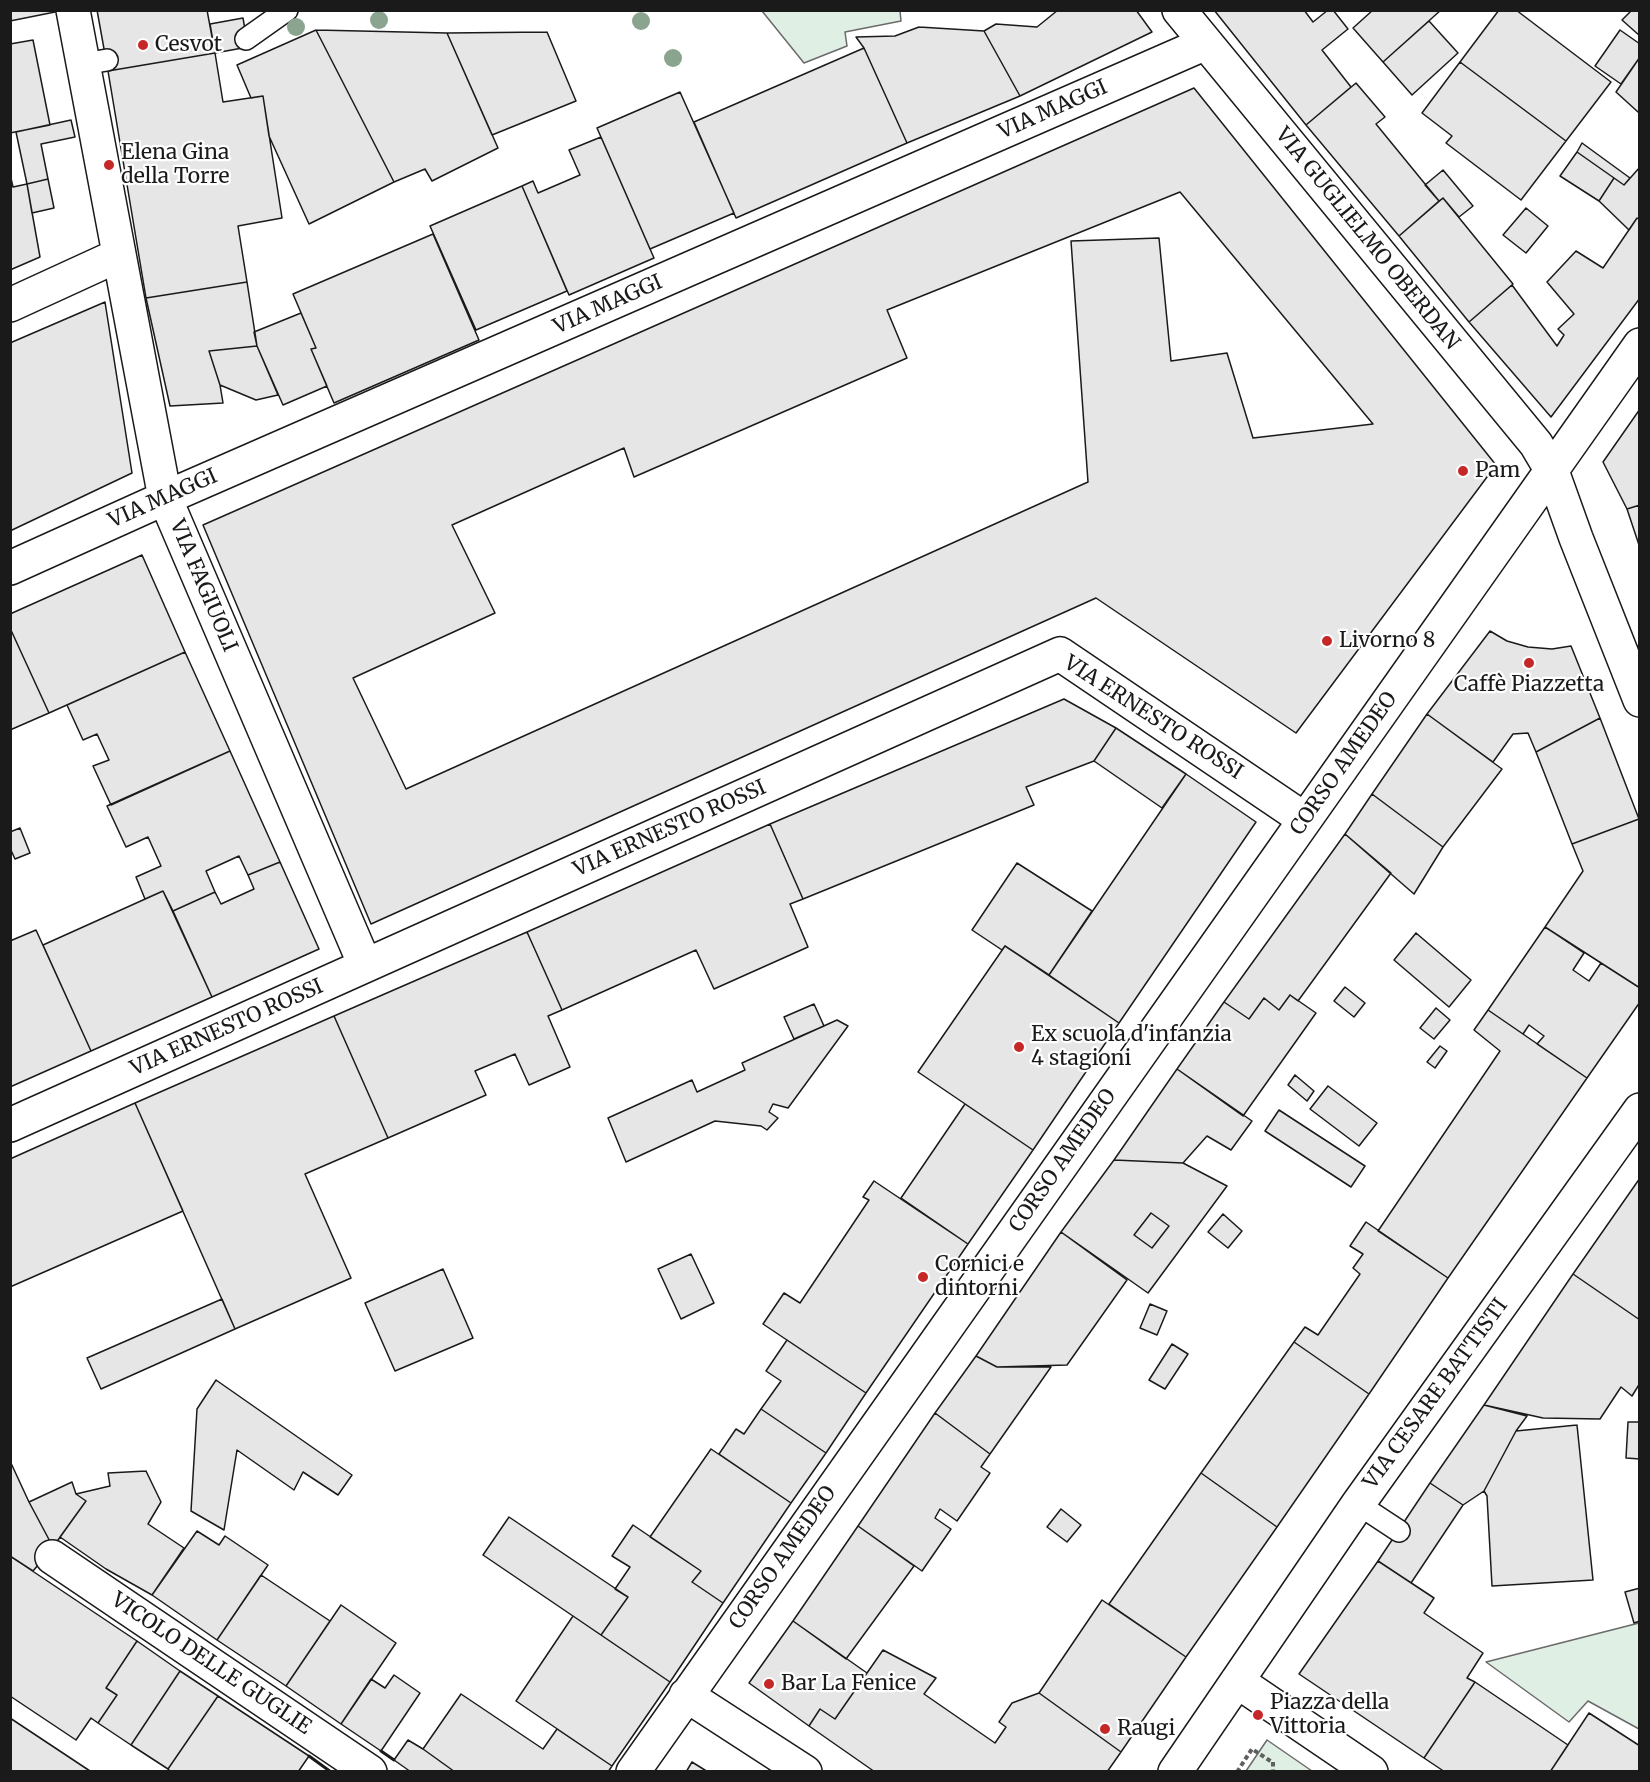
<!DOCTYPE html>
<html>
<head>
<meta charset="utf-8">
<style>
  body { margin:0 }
  #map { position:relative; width:1650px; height:1782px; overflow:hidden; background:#fff; font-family:Merriweather,serif }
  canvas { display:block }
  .frame { position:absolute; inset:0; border:12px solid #1a1a1a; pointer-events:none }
</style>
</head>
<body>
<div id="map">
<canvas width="1650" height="1782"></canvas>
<div class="frame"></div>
</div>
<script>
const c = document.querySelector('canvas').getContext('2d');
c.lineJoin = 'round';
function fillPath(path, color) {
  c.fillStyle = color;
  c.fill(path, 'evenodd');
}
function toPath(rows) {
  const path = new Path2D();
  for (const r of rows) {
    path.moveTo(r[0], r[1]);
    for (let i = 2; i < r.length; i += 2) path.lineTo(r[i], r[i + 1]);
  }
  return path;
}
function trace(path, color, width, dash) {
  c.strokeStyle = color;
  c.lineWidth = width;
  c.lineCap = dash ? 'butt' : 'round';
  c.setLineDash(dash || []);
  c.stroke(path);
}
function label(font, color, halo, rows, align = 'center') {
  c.font = font + ' Merriweather,serif';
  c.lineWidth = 4.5;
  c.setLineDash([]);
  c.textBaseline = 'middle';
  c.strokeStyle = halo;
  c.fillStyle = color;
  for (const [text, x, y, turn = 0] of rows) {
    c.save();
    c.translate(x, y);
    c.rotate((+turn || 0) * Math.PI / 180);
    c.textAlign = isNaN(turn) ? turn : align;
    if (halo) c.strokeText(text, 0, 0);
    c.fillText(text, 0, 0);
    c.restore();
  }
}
const green = toPath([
  [762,11,900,11,901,21,845,32,847,46,804,63,762,11],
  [1639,1623,1639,1729,1588,1701,1569,1722,1486,1662,1639,1623],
  [1267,1740,1312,1771,1246,1771,1267,1740]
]);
const building = toPath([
  [10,10,55,10,55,12,10,21,10,10],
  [97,10,207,10,215,53,108,71,97,10],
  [1058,10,1136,10,1152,32,1020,96,984,31,996,24,1037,27,1058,10],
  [1214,10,1304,10,1313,22,1328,10,1333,10,1348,29,1322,50,1351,87,1306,125,1214,10],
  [1373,10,1441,10,1383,62,1353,28,1373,10],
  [1499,10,1516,10,1611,82,1566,141,1460,62,1499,10],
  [1632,10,1640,10,1640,36,1622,20,1632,10],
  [243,18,248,47,215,53,210,24,243,18],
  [1429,21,1458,53,1412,95,1383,62,1429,21],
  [919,27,984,31,1020,96,907,143,864,48,856,37,895,36,919,27],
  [316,30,447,33,498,148,432,181,425,169,394,182,316,30],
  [316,30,394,182,309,224,269,136,263,96,251,98,237,65,316,30],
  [1620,30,1640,44,1640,57,1621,84,1595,66,1620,30],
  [547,32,576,101,492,135,447,33,547,32],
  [33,40,50,125,10,133,10,44,33,40],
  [864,48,907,143,736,218,694,122,864,48],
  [215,53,223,102,263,96,282,218,238,226,247,282,146,298,108,71,215,53],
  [1640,57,1640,109,1638,112,1616,92,1640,57],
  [1460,62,1566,141,1521,200,1446,143,1452,136,1422,113,1460,62],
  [1356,83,1385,117,1376,124,1439,201,1399,236,1306,125,1356,83],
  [1194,88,1496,465,1296,733,1096,598,371,924,203,525,1194,88],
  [1180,192,1373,424,1253,438,1227,353,1171,361,1159,238,1071,241,1088,482,406,789,353,678,495,613,452,525,624,448,634,477,907,358,887,310,1180,192],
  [680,92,734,213,650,249,597,128,680,92],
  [71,120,75,137,41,144,48,179,27,184,16,132,71,120],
  [601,137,654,258,569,295,522,186,533,181,538,193,580,175,569,150,601,137],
  [1582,143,1630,178,1624,185,1577,152,1582,143],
  [1577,152,1614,178,1599,201,1560,176,1577,152],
  [1640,167,1640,220,1637,218,1629,230,1599,201,1614,178,1624,185,1640,167],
  [1443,170,1473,206,1459,217,1443,198,1439,201,1425,185,1443,170],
  [10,174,13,187,27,184,40,257,10,270,10,174],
  [48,179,54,208,32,213,27,184,48,179],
  [522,186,567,291,476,330,430,226,522,186],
  [1443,198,1513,284,1469,322,1399,236,1443,198],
  [1526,208,1548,226,1526,253,1503,235,1526,208],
  [1637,218,1640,220,1640,298,1551,417,1469,322,1512,285,1557,346,1564,335,1558,329,1574,314,1547,282,1576,251,1603,268,1637,218],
  [433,234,479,340,334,403,311,349,316,348,293,294,433,234],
  [247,282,257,346,209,351,220,385,223,403,170,406,146,298,247,282],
  [105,302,132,473,10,531,10,343,105,302],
  [301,313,316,348,311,349,327,386,283,405,257,346,254,332,301,313],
  [257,346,278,395,256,400,220,385,209,351,257,346],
  [1640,409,1640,505,1627,509,1603,462,1640,409],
  [1640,505,1640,548,1627,509,1640,505],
  [142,555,185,652,49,713,10,628,10,614,142,555],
  [10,628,49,713,10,730,10,628],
  [1490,631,1507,641,1528,647,1552,649,1571,646,1600,718,1536,752,1528,733,1513,734,1493,762,1427,714,1490,631],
  [185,652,230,751,111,805,93,766,109,760,97,734,83,740,67,705,185,652],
  [1064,699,1116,728,1094,761,1026,787,1034,805,803,899,770,824,1064,699],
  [1427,714,1502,769,1443,847,1372,794,1427,714],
  [1600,718,1639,819,1572,844,1536,752,1600,718],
  [1116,728,1186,774,1162,808,1094,761,1116,728],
  [230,751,280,862,248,875,239,856,206,871,215,892,173,911,163,891,145,899,136,877,161,866,148,837,126,847,107,806,230,751],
  [1186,774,1256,822,1119,1023,1049,975,1186,774],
  [1372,794,1443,847,1414,894,1345,834,1372,794],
  [1639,819,1640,819,1640,988,1545,927,1583,871,1572,844,1639,819],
  [770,824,803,899,790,904,808,947,714,989,696,950,562,1010,527,932,770,824],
  [20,828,30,853,15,859,10,848,10,832,20,828],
  [1345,834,1391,873,1298,1001,1290,995,1279,1010,1264,998,1249,1019,1224,1002,1345,834],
  [280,862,319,949,212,997,173,911,215,892,221,904,254,889,248,875,280,862],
  [1017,863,1092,911,1049,975,1005,946,1002,950,972,930,1017,863],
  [163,891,212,997,91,1051,43,945,163,891],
  [1545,927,1584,953,1573,970,1589,981,1601,963,1640,988,1640,1002,1587,1078,1537,1044,1544,1036,1529,1025,1523,1034,1488,1010,1545,927],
  [36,930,91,1051,10,1087,10,941,36,930],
  [527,932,562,1010,548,1016,570,1067,529,1085,515,1054,475,1071,486,1095,388,1138,334,1016,527,932],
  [1416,933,1471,980,1449,1007,1394,960,1416,933],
  [1005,946,1119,1023,1033,1150,918,1072,1005,946],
  [1345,987,1365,1003,1354,1017,1334,1001,1345,987],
  [1290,995,1316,1013,1243,1116,1177,1069,1224,1002,1249,1019,1264,998,1279,1010,1290,995],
  [814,1004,824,1026,794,1039,784,1017,814,1004],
  [1436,1008,1450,1020,1434,1039,1420,1028,1436,1008],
  [1488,1010,1587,1078,1448,1278,1378,1231,1500,1051,1474,1030,1488,1010],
  [334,1016,388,1138,305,1174,351,1278,235,1329,135,1103,334,1016],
  [837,1020,848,1026,788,1108,773,1104,769,1112,778,1118,767,1130,761,1126,715,1121,626,1162,608,1118,692,1080,697,1092,745,1070,742,1063,837,1020],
  [1440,1046,1447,1051,1435,1068,1427,1062,1440,1046],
  [1177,1069,1252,1121,1231,1150,1207,1136,1183,1163,1114,1160,1177,1069],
  [1295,1075,1314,1091,1307,1101,1288,1085,1295,1075],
  [1328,1086,1377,1123,1359,1146,1310,1109,1328,1086],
  [135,1103,183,1211,10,1287,10,1159,135,1103],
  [965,1104,1033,1150,968,1244,901,1198,965,1104],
  [1279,1110,1365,1166,1351,1187,1265,1131,1279,1110],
  [1114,1160,1183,1163,1227,1186,1148,1293,1061,1232,1114,1160],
  [1151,1213,1169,1226,1152,1248,1134,1235,1151,1213],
  [1640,1178,1640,1320,1573,1274,1640,1178],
  [874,1181,968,1244,866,1393,763,1324,784,1293,800,1303,869,1200,863,1197,874,1181],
  [1151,1213,1169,1226,1152,1248,1134,1235,1151,1213],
  [1223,1214,1242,1231,1228,1248,1208,1232,1223,1214],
  [1366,1222,1448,1278,1369,1394,1294,1342,1305,1327,1318,1335,1360,1274,1353,1268,1363,1254,1350,1246,1366,1222],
  [1061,1232,1127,1280,1067,1365,997,1367,976,1356,1061,1232],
  [691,1254,714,1303,681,1319,658,1269,691,1254],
  [443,1269,473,1338,395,1371,365,1303,443,1269],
  [1573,1274,1640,1320,1640,1383,1632,1396,1621,1387,1600,1419,1543,1418,1484,1405,1573,1274],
  [222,1299,235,1329,101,1389,87,1358,222,1299],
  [1150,1304,1167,1311,1157,1335,1140,1328,1150,1304],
  [787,1340,866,1393,826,1453,761,1409,781,1381,766,1371,787,1340],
  [1294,1342,1369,1394,1277,1527,1201,1473,1294,1342],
  [1172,1344,1188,1354,1165,1389,1149,1380,1172,1344],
  [976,1356,997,1367,1051,1367,990,1454,935,1413,976,1356],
  [216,1380,352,1475,338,1495,303,1472,294,1490,237,1450,224,1530,191,1511,197,1409,216,1380],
  [1484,1405,1527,1416,1516,1431,1484,1491,1463,1505,1430,1483,1484,1405],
  [761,1409,826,1453,791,1503,719,1454,736,1429,744,1434,761,1409],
  [935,1413,990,1454,981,1467,990,1473,957,1521,940,1509,935,1518,951,1529,922,1571,858,1526,935,1413],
  [1628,1422,1640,1422,1640,1459,1626,1458,1628,1422],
  [1577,1425,1593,1580,1492,1586,1487,1496,1484,1491,1516,1431,1577,1425],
  [711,1449,791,1503,723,1603,692,1582,701,1571,650,1537,711,1449],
  [10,1461,29,1502,53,1547,33,1571,10,1556,10,1461],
  [146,1471,161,1502,148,1524,184,1548,152,1595,106,1569,60,1537,86,1501,76,1494,110,1486,108,1473,146,1471],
  [1201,1473,1277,1527,1186,1657,1109,1604,1201,1473],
  [72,1482,76,1494,86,1501,53,1547,29,1502,72,1482],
  [1430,1483,1463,1505,1411,1583,1378,1561,1430,1483],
  [1061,1509,1081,1525,1067,1542,1047,1527,1061,1509],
  [509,1517,628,1597,601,1635,483,1555,509,1517],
  [633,1525,701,1571,692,1582,723,1603,670,1682,601,1635,628,1597,615,1589,630,1567,612,1556,633,1525],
  [858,1526,914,1566,846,1659,793,1621,858,1526],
  [197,1531,219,1545,225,1536,268,1565,217,1640,152,1595,197,1531],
  [10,1556,137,1641,106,1688,117,1695,98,1723,91,1718,76,1740,10,1696,10,1556],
  [1378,1561,1434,1598,1424,1613,1483,1653,1467,1678,1475,1682,1424,1758,1299,1674,1378,1561],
  [261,1575,330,1621,286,1686,217,1640,261,1575],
  [1640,1588,1640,1621,1634,1623,1625,1592,1640,1588],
  [1102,1600,1186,1657,1121,1752,1039,1693,1102,1600],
  [341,1605,396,1643,341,1724,286,1686,341,1605],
  [573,1616,670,1682,612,1766,516,1701,573,1616],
  [793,1621,867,1673,835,1719,820,1709,809,1726,749,1683,793,1621],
  [137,1641,180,1671,131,1745,98,1723,117,1695,106,1688,137,1641],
  [883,1650,936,1678,924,1694,995,1743,1006,1727,999,1722,1012,1703,1039,1693,1121,1752,1107,1772,875,1772,809,1726,820,1709,835,1719,883,1650],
  [180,1671,218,1696,168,1769,131,1745,180,1671],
  [394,1675,420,1693,381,1751,341,1724,371,1679,385,1688,394,1675],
  [1475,1682,1568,1745,1550,1772,1445,1772,1424,1758,1475,1682],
  [461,1694,543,1749,557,1729,612,1766,608,1772,455,1772,423,1749,461,1694],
  [218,1696,309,1756,298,1772,171,1772,168,1769,218,1696],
  [1589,1713,1640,1746,1640,1772,1550,1772,1589,1713],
  [10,1718,90,1771,89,1772,10,1772,10,1718],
  [408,1740,423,1749,455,1772,411,1772,394,1760,408,1740],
  [692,1762,708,1772,686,1772,692,1762]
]);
const path = toPath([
  [1273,1762,1273,1772],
  [1237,1772,1252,1749,1272,1762]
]);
const lane = toPath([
  [246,39,287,10],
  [83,64,107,60],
  [1358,1504,1399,1531]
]);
const street = toPath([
  [73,10,165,498,365,965],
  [1179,10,1536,444,1552,471,1576,538,1640,700],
  [10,305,119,255],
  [10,568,165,498,1206,43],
  [10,1125,1060,654,1304,819],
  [52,1557,370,1772],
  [1237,1681,1371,1772],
  [686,1695,805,1772],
  [633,1772,1640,345],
  [1175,1772,1358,1504,1640,1110]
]);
const wall = toPath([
  [381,1751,394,1760],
  [309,1756,331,1772]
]);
const trees = [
  [379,20],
  [641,21],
  [296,27],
  [673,58]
];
const markers = [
  [143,45,6,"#c62828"],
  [109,165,6,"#c62828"],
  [1463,471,6,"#c62828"],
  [1327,641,6,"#c62828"],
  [1529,663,6,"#c62828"],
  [1019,1047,6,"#c62828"],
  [923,1277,6,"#c62828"],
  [769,1684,6,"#c62828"],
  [1258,1715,6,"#c62828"],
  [1105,1729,6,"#c62828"]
];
const poiNames = [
  ["Cesvot",155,45],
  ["Elena Gina",121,153],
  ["della Torre",121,177],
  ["Pam",1475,471],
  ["Livorno 8",1339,641],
  ["Caffè Piazzetta",1529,685,"center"],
  ["Ex scuola d'infanzia",1031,1035],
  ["4 stagioni",1031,1059],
  ["Cornici e",935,1265],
  ["dintorni",935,1289],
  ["Bar La Fenice",781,1684],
  ["Piazza della",1270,1703],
  ["Vittoria",1270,1727],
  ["Raugi",1117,1729]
];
const streetNames = [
  ["VIA MAGGI",1053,110,-24],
  ["VIA GUGLIELMO OBERDAN",1367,239,51],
  ["VIA MAGGI",608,305,-24],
  ["VIA MAGGI",163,499,-24],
  ["VIA FAGIUOLI",203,586,67],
  ["VIA ERNESTO ROSSI",1153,718,33],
  ["CORSO AMEDEO",1344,764,-55],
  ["VIA ERNESTO ROSSI",670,829,-24],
  ["VIA ERNESTO ROSSI",227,1028,-24],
  ["CORSO AMEDEO",1063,1161,-55],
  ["VIA CESARE BATTISTI",1436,1394,-54],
  ["CORSO AMEDEO",783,1558,-55],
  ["VICOLO DELLE GUGLIE",211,1664,34]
];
fillPath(green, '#e0efe3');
trace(green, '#6a6a6a', 1.5);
fillPath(building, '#e6e6e6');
trace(building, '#1a1a1a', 1.5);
trace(lane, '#1a1a1a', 24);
trace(street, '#1a1a1a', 36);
trace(path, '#5f5f5f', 4, [4.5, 3]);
trace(lane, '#fff', 21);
trace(street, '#fff', 33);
trace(wall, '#1a1a1a', 3);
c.fillStyle = '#8aa48f';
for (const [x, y] of trees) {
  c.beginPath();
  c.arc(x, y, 9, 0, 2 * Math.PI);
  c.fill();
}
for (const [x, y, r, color] of markers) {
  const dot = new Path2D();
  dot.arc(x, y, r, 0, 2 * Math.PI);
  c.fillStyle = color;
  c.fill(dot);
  trace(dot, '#fff', 2);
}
label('21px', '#1a1a1a', '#fff', poiNames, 'left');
label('21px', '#1a1a1a', '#fff', streetNames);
</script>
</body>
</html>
